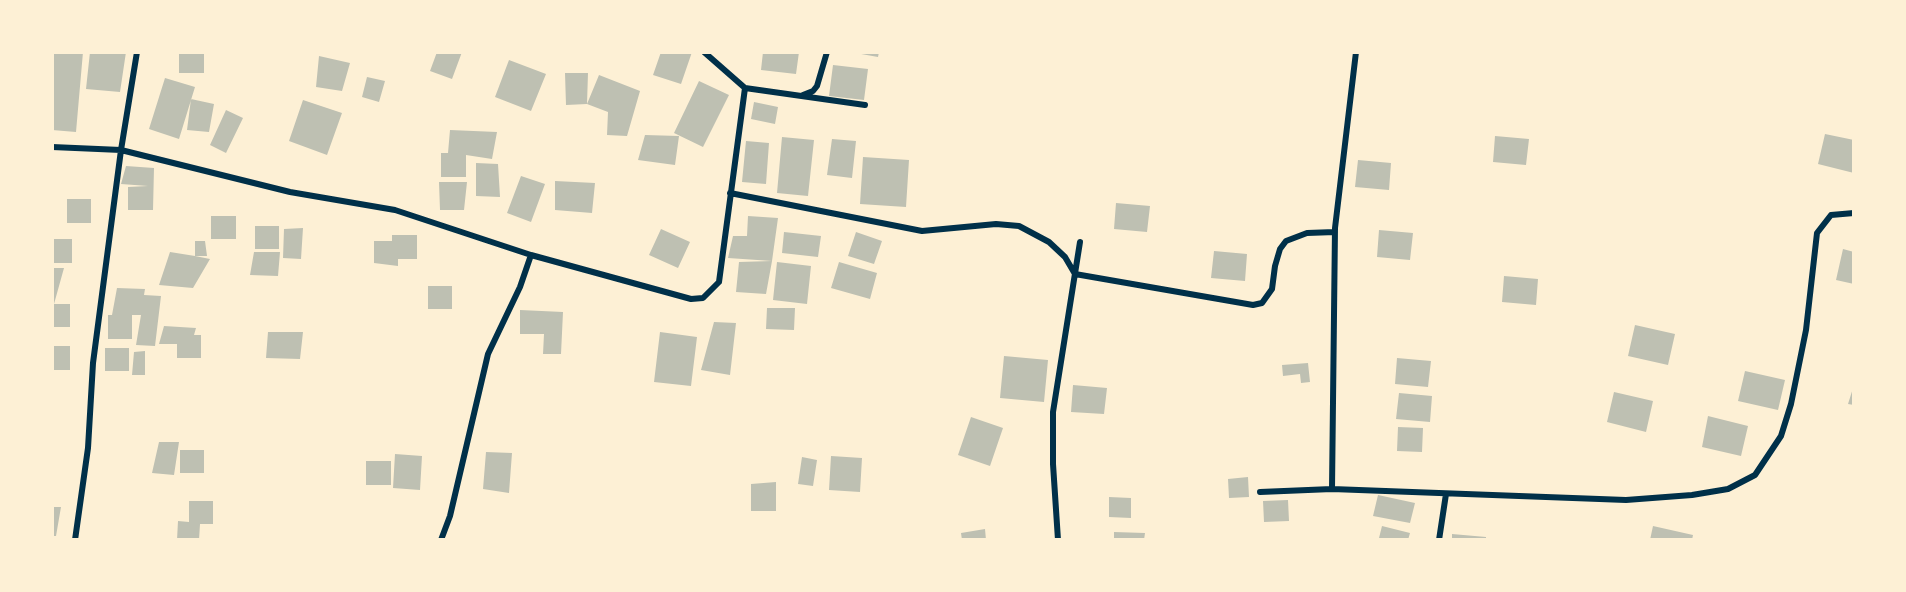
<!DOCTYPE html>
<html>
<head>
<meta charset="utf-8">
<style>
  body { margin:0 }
  #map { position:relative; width:1906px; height:592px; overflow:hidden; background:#fdf0d5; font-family:"Exo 2",sans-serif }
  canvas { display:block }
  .frame { position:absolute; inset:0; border:54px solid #fdf0d5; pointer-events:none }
</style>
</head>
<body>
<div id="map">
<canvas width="1906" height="592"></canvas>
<div class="frame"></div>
</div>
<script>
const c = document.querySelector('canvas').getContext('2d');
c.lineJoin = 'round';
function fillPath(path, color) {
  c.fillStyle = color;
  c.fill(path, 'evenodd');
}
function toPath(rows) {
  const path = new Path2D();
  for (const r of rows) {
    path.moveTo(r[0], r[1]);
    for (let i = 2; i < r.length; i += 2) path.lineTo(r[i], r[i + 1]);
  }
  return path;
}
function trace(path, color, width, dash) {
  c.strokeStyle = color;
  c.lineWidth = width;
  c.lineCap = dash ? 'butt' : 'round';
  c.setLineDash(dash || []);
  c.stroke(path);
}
const building = toPath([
  [52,52,83,52,76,132,52,130],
  [90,52,126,52,120,92,86,89],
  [179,52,204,52,204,73,179,73],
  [437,52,462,52,452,79,430,71],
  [661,52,692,52,681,84,653,75],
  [763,52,799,52,796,74,761,70],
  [850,52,879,52,878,57],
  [319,56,350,63,342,91,316,87],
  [509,60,546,74,531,111,495,97],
  [833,65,868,69,864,100,829,96],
  [565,73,588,73,587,104,599,75,640,91,627,136,607,135,608,112,587,104,566,105],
  [367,77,385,81,379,102,362,97],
  [165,78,195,87,179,139,149,129],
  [699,81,729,95,703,147,674,133],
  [191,99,214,104,209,132,187,130],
  [303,100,342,113,327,155,289,141],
  [754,102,778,107,775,124,751,119],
  [226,110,243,118,226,153,210,145],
  [450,130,497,132,492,159,466,155,466,177,441,177,441,153,448,153],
  [1825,134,1854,140,1854,173,1818,164],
  [645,135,679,136,675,165,638,160],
  [1495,136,1529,139,1526,165,1493,162],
  [782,137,814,140,808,196,777,193],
  [832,139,856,141,852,178,827,175],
  [746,141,769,143,766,184,742,182],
  [863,157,909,160,906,207,860,204],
  [1358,160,1391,163,1389,190,1355,187],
  [476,163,498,164,500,197,476,196],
  [126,166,154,168,153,210,128,210,128,187,148,186,121,184],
  [521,176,545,184,531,222,507,213],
  [555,181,595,183,592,213,555,210],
  [439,182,467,182,464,210,440,210],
  [67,199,91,199,91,223,67,223],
  [1116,203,1150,206,1147,232,1114,229],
  [211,216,236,216,236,239,211,239],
  [748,216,778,218,772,261,728,258,733,236,747,236],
  [255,226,279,226,279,249,255,249],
  [303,228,301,259,283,258,284,229],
  [661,229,690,242,678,268,649,255],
  [1379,230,1413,233,1410,260,1377,257],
  [784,232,821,236,818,257,782,253],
  [856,232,882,241,874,264,848,256],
  [392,235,417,235,417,259,398,259,398,266,374,263,374,241,392,241],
  [52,239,72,239,72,263,52,263],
  [195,241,205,241,207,256,195,256,210,259,193,288,159,285,170,252,195,256],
  [1843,249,1854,252,1854,284,1836,280],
  [1214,251,1247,254,1245,281,1211,278],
  [254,252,280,252,278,276,250,275],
  [772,261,766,294,736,292,739,262],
  [777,262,811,266,807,304,773,300],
  [839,262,877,273,870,299,831,288],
  [52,268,64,268,54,304,70,304,70,327,52,327],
  [1504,276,1538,279,1536,305,1502,302],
  [428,286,452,286,452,309,428,309],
  [117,288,145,289,144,295,161,296,155,346,136,345,141,315,132,315,132,339,108,339,108,315,112,315],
  [767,308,795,308,794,330,766,329],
  [520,310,563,312,561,354,543,354,544,334,520,334],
  [714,322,736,323,730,375,701,370],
  [1635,325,1675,334,1668,365,1628,356],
  [164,326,196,328,194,335,201,335,201,358,177,358,177,344,159,344],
  [268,332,303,332,300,359,266,358],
  [660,332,697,337,691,386,654,382],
  [52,346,70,346,70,370,52,370],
  [105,348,129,348,129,371,105,371],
  [145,351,145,375,132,375,134,352],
  [1004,356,1048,360,1044,402,1000,398],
  [1397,358,1431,361,1428,387,1395,384],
  [1308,363,1310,382,1301,383,1300,374,1283,376,1282,365],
  [1745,371,1785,380,1778,410,1738,401],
  [1073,385,1107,388,1104,414,1071,412],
  [1854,385,1854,405,1848,404],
  [1614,392,1653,401,1646,432,1607,422],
  [1399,393,1432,396,1430,422,1396,419],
  [1708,416,1748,426,1741,456,1702,447],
  [971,417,1003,428,990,466,958,455],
  [1398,427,1423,428,1422,452,1397,451],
  [159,442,179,442,174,475,152,473],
  [180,450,204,450,204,473,180,473],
  [486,452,512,453,509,493,483,489],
  [395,454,422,456,420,490,393,488],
  [831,456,862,458,860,492,829,490],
  [802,457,817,460,813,486,798,484],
  [366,461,391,461,391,485,366,485],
  [1248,477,1249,497,1229,498,1228,479],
  [776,482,776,511,751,511,751,484],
  [1378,495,1415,503,1410,523,1373,516],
  [1109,497,1131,498,1131,518,1109,517],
  [1288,500,1289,521,1264,522,1263,501],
  [189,501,213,501,213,524,200,524,199,540,177,540,178,521,189,522],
  [52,507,61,507,56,536,52,536],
  [1382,526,1410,533,1408,540,1379,538],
  [1653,526,1693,535,1692,540,1650,540],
  [985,529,986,540,962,540,961,533],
  [1114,532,1145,533,1144,540,1114,540],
  [1452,534,1486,537,1486,540,1452,540]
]);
const minor = toPath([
  [745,88,865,105],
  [803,95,813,91,817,86,827,52],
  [52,147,121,150,290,192,395,210,531,255,691,299,703,298,719,282,745,88,704,52],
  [730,193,922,231,996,224,1019,226,1049,242,1065,257,1075,274,1253,305,1262,303,1272,289,1275,266,1280,249,1286,241,1307,233,1335,232],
  [1332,489,1335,228,1356,52],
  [1260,492,1332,489,1626,500,1692,495,1728,489,1755,475,1781,436,1791,404,1806,330,1817,233,1831,215,1854,213],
  [75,540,88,448,93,363,121,150,137,52],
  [441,540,450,516,488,354,520,287,531,255],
  [1058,540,1053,464,1053,412,1080,242],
  [1439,540,1446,494]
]);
fillPath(building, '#bec0b2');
trace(minor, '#003049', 6);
</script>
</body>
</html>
